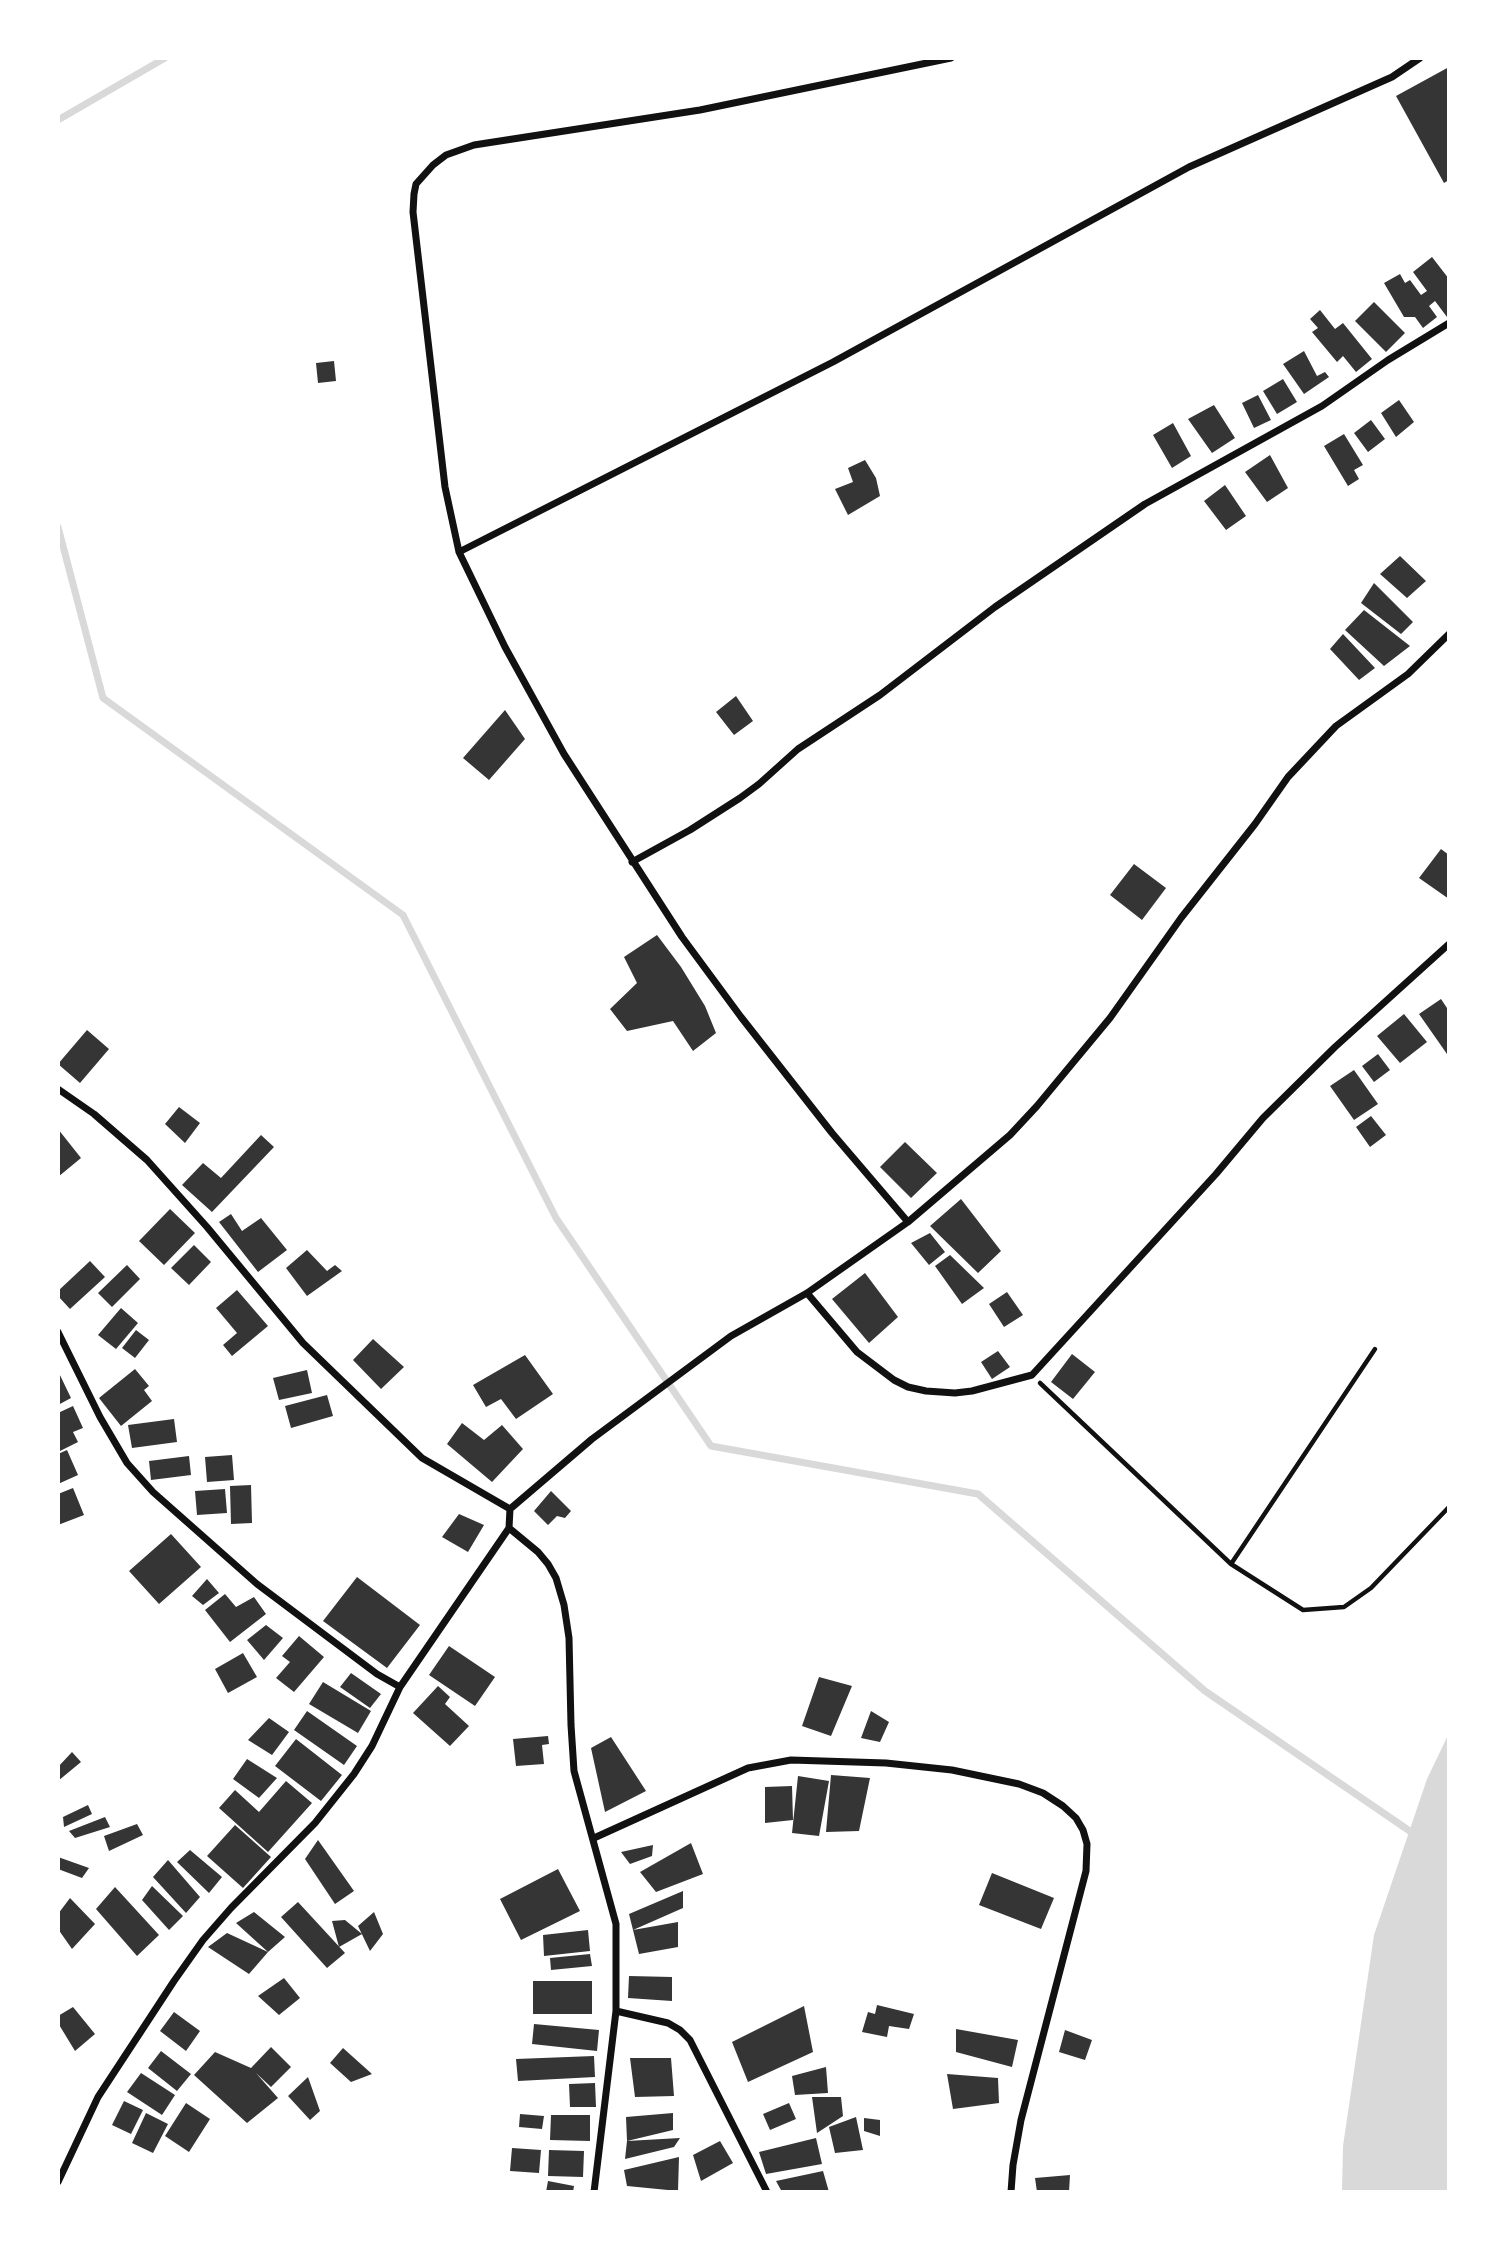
<!DOCTYPE html>
<html>
<head>
<meta charset="utf-8">
<style>
  body { margin:0 }
  #map { position:relative; width:1507px; height:2250px; overflow:hidden; background:#fff; font-family:Rubik,sans-serif }
  canvas { display:block }
  .frame { position:absolute; inset:0; border:60px solid #fff; pointer-events:none }
</style>
</head>
<body>
<div id="map">
<canvas width="1507" height="2250"></canvas>
<div class="frame"></div>
</div>
<script>
const c = document.querySelector('canvas').getContext('2d');
c.lineJoin = 'round';
function fillPath(path, color) {
  c.fillStyle = color;
  c.fill(path, 'evenodd');
}
function toPath(rows) {
  const path = new Path2D();
  for (const r of rows) {
    path.moveTo(r[0], r[1]);
    for (let i = 2; i < r.length; i += 2) path.lineTo(r[i], r[i + 1]);
  }
  return path;
}
function trace(path, color, width, dash) {
  c.strokeStyle = color;
  c.lineWidth = width;
  c.lineCap = dash ? 'butt' : 'round';
  c.setLineDash(dash || []);
  c.stroke(path);
}
const water = toPath([
  [1449,1733,1449,2192,1342,2192,1343,2146,1374,1935,1427,1779]
]);
const stream = toPath([
  [58,120,165,58],
  [58,527,103,698,403,915,556,1218,711,1446,978,1494,1205,1691,1417,1836]
]);
const building = toPath([
  [1449,67,1449,180,1444,183,1396,96],
  [1432,257,1449,279,1449,315,1447,317,1435,301,1429,306,1437,317,1423,328,1415,317,1404,317,1384,283,1400,274,1405,283,1410,280,1421,295,1427,291,1413,272],
  [1374,302,1405,333,1386,352,1355,321],
  [1320,310,1335,329,1343,323,1372,359,1356,372,1343,356,1337,362,1312,332,1318,328,1310,319],
  [1304,351,1317,376,1325,372,1329,377,1304,394,1283,364],
  [334,361,336,381,318,383,316,363],
  [1283,379,1297,402,1277,414,1263,391],
  [1258,395,1271,420,1254,428,1242,403],
  [1399,400,1414,422,1396,437,1381,413],
  [1214,405,1235,438,1212,453,1188,419],
  [1371,420,1385,439,1368,452,1354,433],
  [1173,423,1191,456,1172,468,1153,435],
  [1344,434,1363,465,1354,470,1359,479,1348,486,1324,446],
  [1270,455,1288,488,1267,502,1245,472],
  [865,460,876,478,880,496,848,515,835,489,853,482,848,468],
  [1225,485,1246,516,1226,530,1204,501],
  [1400,556,1426,581,1407,598,1380,574],
  [1374,583,1413,622,1401,634,1361,603],
  [1364,610,1410,646,1384,666,1345,630],
  [1343,634,1375,668,1359,680,1330,649],
  [736,696,753,721,734,735,716,712],
  [505,710,525,739,489,780,463,758],
  [1441,849,1449,855,1449,899,1419,878],
  [1134,864,1166,888,1142,920,1110,895],
  [657,935,681,967,705,1006,716,1033,693,1051,673,1021,627,1031,610,1009,637,983,624,957],
  [1441,999,1449,1011,1449,1052,1447,1054,1419,1014],
  [1404,1014,1427,1042,1400,1063,1377,1036],
  [87,1030,109,1049,80,1083,58,1064],
  [1378,1054,1390,1070,1374,1082,1362,1066],
  [1354,1070,1378,1104,1354,1120,1330,1086],
  [179,1107,200,1123,185,1143,165,1124],
  [1371,1116,1386,1135,1370,1147,1356,1127],
  [58,1129,81,1158,58,1177],
  [261,1135,274,1147,212,1212,182,1185,203,1163,221,1178],
  [905,1142,937,1173,911,1198,880,1167],
  [961,1199,1001,1251,978,1273,930,1226],
  [170,1209,195,1233,164,1265,139,1241],
  [231,1214,242,1231,261,1218,287,1250,258,1272,219,1222],
  [930,1233,945,1252,929,1265,911,1243],
  [194,1245,211,1262,189,1285,171,1268],
  [307,1250,327,1271,335,1265,342,1271,307,1296,286,1268],
  [950,1255,984,1288,962,1304,935,1266],
  [90,1261,105,1277,70,1309,58,1296,58,1291],
  [127,1265,140,1279,112,1307,98,1293],
  [865,1273,898,1317,869,1343,832,1299],
  [237,1290,268,1326,232,1356,223,1345,237,1333,216,1308],
  [1007,1292,1023,1315,1004,1327,989,1304],
  [121,1308,138,1323,116,1349,98,1335],
  [136,1330,149,1340,135,1358,122,1348],
  [373,1339,404,1367,381,1389,353,1360],
  [998,1351,1010,1367,992,1379,981,1362],
  [1072,1354,1095,1372,1073,1399,1051,1382],
  [525,1355,553,1394,516,1419,501,1399,486,1407,473,1385],
  [135,1369,149,1386,144,1390,152,1401,121,1426,99,1398],
  [307,1370,312,1393,279,1400,273,1378],
  [58,1371,71,1398,58,1405],
  [327,1395,333,1416,291,1428,285,1406],
  [73,1406,83,1428,73,1432,78,1442,58,1452,58,1413],
  [174,1419,177,1442,132,1448,128,1425],
  [462,1423,484,1440,502,1425,523,1449,492,1482,447,1444],
  [67,1450,78,1475,58,1484,58,1454],
  [232,1455,234,1480,207,1482,205,1457],
  [189,1456,191,1475,151,1480,149,1461],
  [251,1485,252,1523,231,1524,230,1486],
  [73,1488,84,1515,58,1525,58,1494],
  [225,1489,227,1513,197,1515,195,1491],
  [551,1491,571,1511,565,1518,557,1516,548,1525,534,1511],
  [459,1514,484,1525,468,1552,442,1537],
  [171,1534,201,1567,159,1604,129,1571],
  [357,1577,420,1625,387,1668,323,1621],
  [207,1579,219,1593,203,1605,192,1596],
  [225,1594,236,1607,254,1597,266,1614,230,1642,205,1610],
  [266,1625,283,1638,264,1660,247,1640],
  [299,1636,324,1657,294,1692,276,1678,290,1662,282,1656],
  [449,1646,495,1677,475,1706,429,1675],
  [243,1653,257,1677,228,1693,215,1669],
  [351,1673,381,1694,370,1708,340,1687],
  [819,1677,852,1686,831,1736,802,1726],
  [323,1682,371,1711,358,1733,309,1704],
  [438,1686,450,1697,445,1704,469,1726,450,1746,413,1713],
  [307,1711,357,1746,344,1765,294,1730],
  [871,1711,889,1722,880,1742,861,1738],
  [269,1718,289,1732,272,1755,248,1740],
  [548,1736,549,1744,542,1745,544,1764,516,1766,513,1739],
  [611,1737,646,1791,605,1812,591,1748],
  [296,1739,342,1775,321,1801,275,1766],
  [72,1752,81,1762,58,1781,58,1767],
  [247,1759,277,1778,259,1798,233,1779],
  [831,1775,870,1778,859,1831,826,1832],
  [798,1776,829,1781,819,1836,792,1833],
  [286,1781,312,1803,268,1852,219,1808,235,1790,259,1812],
  [792,1786,793,1820,765,1823,765,1787],
  [88,1805,92,1814,64,1827,63,1817],
  [105,1817,110,1827,75,1838,69,1831],
  [137,1824,143,1835,109,1851,104,1836],
  [235,1825,271,1857,243,1888,207,1856],
  [318,1840,354,1891,335,1904,305,1859],
  [691,1843,703,1874,656,1892,640,1872],
  [653,1845,652,1856,630,1864,621,1852],
  [190,1850,222,1877,209,1893,177,1862],
  [58,1857,89,1868,82,1878,58,1869],
  [168,1860,200,1897,186,1913,153,1877],
  [558,1869,580,1911,521,1940,500,1899],
  [992,1873,1054,1898,1041,1929,979,1905],
  [152,1886,183,1916,169,1930,142,1900],
  [115,1887,159,1935,137,1956,96,1909],
  [683,1891,683,1908,633,1930,629,1914],
  [70,1898,95,1924,72,1949,58,1929,58,1914],
  [298,1902,345,1953,327,1968,281,1917],
  [254,1912,285,1937,268,1952,236,1923],
  [374,1912,383,1934,370,1951,358,1926],
  [345,1920,362,1934,339,1947,332,1921],
  [678,1922,678,1947,639,1954,633,1930],
  [588,1930,590,1951,544,1956,543,1935],
  [227,1933,268,1952,249,1974,208,1947],
  [590,1954,592,1966,551,1970,550,1958],
  [629,1976,672,1977,672,2001,628,1998],
  [284,1978,300,1998,279,2015,258,1996],
  [533,1981,592,1981,592,2014,533,2014],
  [877,2005,914,2014,909,2029,889,2026,887,2037,862,2032,868,2012,875,2014],
  [804,2006,813,2052,748,2082,732,2042],
  [73,2007,95,2034,75,2051,58,2023,58,2016],
  [174,2012,200,2031,186,2051,160,2031],
  [534,2024,599,2030,597,2051,532,2044],
  [956,2029,1018,2040,1012,2067,956,2052],
  [1065,2030,1092,2040,1085,2060,1059,2052],
  [271,2047,291,2067,271,2087,256,2073,278,2098,247,2123,194,2075,215,2052,251,2068],
  [343,2048,372,2074,351,2082,330,2063],
  [161,2051,191,2074,177,2091,148,2068],
  [594,2056,595,2077,518,2081,516,2059],
  [630,2058,671,2058,674,2096,635,2097],
  [826,2067,828,2093,795,2095,792,2076],
  [141,2073,175,2095,162,2115,127,2092],
  [947,2074,998,2078,999,2103,953,2109],
  [308,2077,320,2111,310,2120,288,2096],
  [595,2083,596,2107,570,2107,569,2084],
  [812,2097,841,2097,843,2116,817,2133],
  [124,2101,143,2110,131,2134,112,2125],
  [186,2103,210,2119,189,2152,165,2136],
  [789,2103,796,2119,770,2130,763,2114],
  [146,2113,168,2124,153,2153,132,2143],
  [673,2113,673,2130,627,2141,626,2117],
  [520,2114,544,2116,542,2129,519,2127],
  [551,2115,590,2115,590,2141,550,2140],
  [856,2117,863,2150,835,2153,829,2127],
  [864,2118,880,2120,880,2136,864,2131],
  [680,2138,674,2147,625,2159,627,2141],
  [816,2138,822,2164,766,2174,759,2152],
  [720,2141,733,2163,701,2181,693,2155],
  [512,2148,541,2150,539,2173,510,2171],
  [549,2150,584,2151,583,2177,548,2176],
  [679,2157,678,2191,627,2186,624,2170],
  [823,2171,829,2192,782,2192,776,2181],
  [1070,2175,1069,2192,1037,2192,1035,2178],
  [548,2181,574,2186,573,2192,546,2192]
]);
const path = toPath([
  [1040,1383,1231,1564,1303,1610,1344,1607,1371,1588,1449,1507],
  [1231,1564,1375,1349]
]);
const minor = toPath([
  [459,552,833,362,1189,167,1392,77,1420,58],
  [632,862,690,830,740,798,759,784,798,749,880,695,995,607,1145,504,1322,406,1388,360,1449,323],
  [58,1089,94,1114,147,1160,207,1227,303,1343,422,1458,510,1509,509,1528],
  [908,1222,832,1133,741,1017,682,937,564,754,505,647,459,552,445,487,413,212,414,194,416,184,433,165,446,155,474,145,700,110,951,58],
  [807,1293,857,1352,894,1380,908,1387,926,1391,955,1393,972,1391,1032,1375,1216,1174,1263,1118,1335,1047,1449,944],
  [58,1332,100,1417,127,1463,153,1492,257,1584,377,1674,400,1687],
  [510,1509,592,1439,731,1336,807,1293,908,1222,1010,1135,1037,1106,1110,1018,1181,918,1255,824,1288,777,1336,726,1408,674,1449,634],
  [509,1528,538,1552,548,1564,556,1578,564,1605,569,1638,571,1725,574,1771,616,1924,616,2011,594,2192],
  [594,1838,748,1768,791,1760,886,1763,952,1770,1019,1784,1043,1793,1063,1806,1076,1818,1083,1830,1087,1844,1086,1871,1021,2120,1013,2165,1011,2192],
  [616,2011,668,2023,680,2030,690,2040,767,2192],
  [58,2182,98,2097,174,1981,203,1940,231,1908,315,1823,354,1774,372,1746,400,1687,509,1528]
]);
fillPath(water, '#d9d9d9');
trace(stream, '#d9d9d9', 7);
fillPath(building, '#353535');
trace(path, '#111', 4.5);
trace(minor, '#111', 7);
</script>
</body>
</html>
